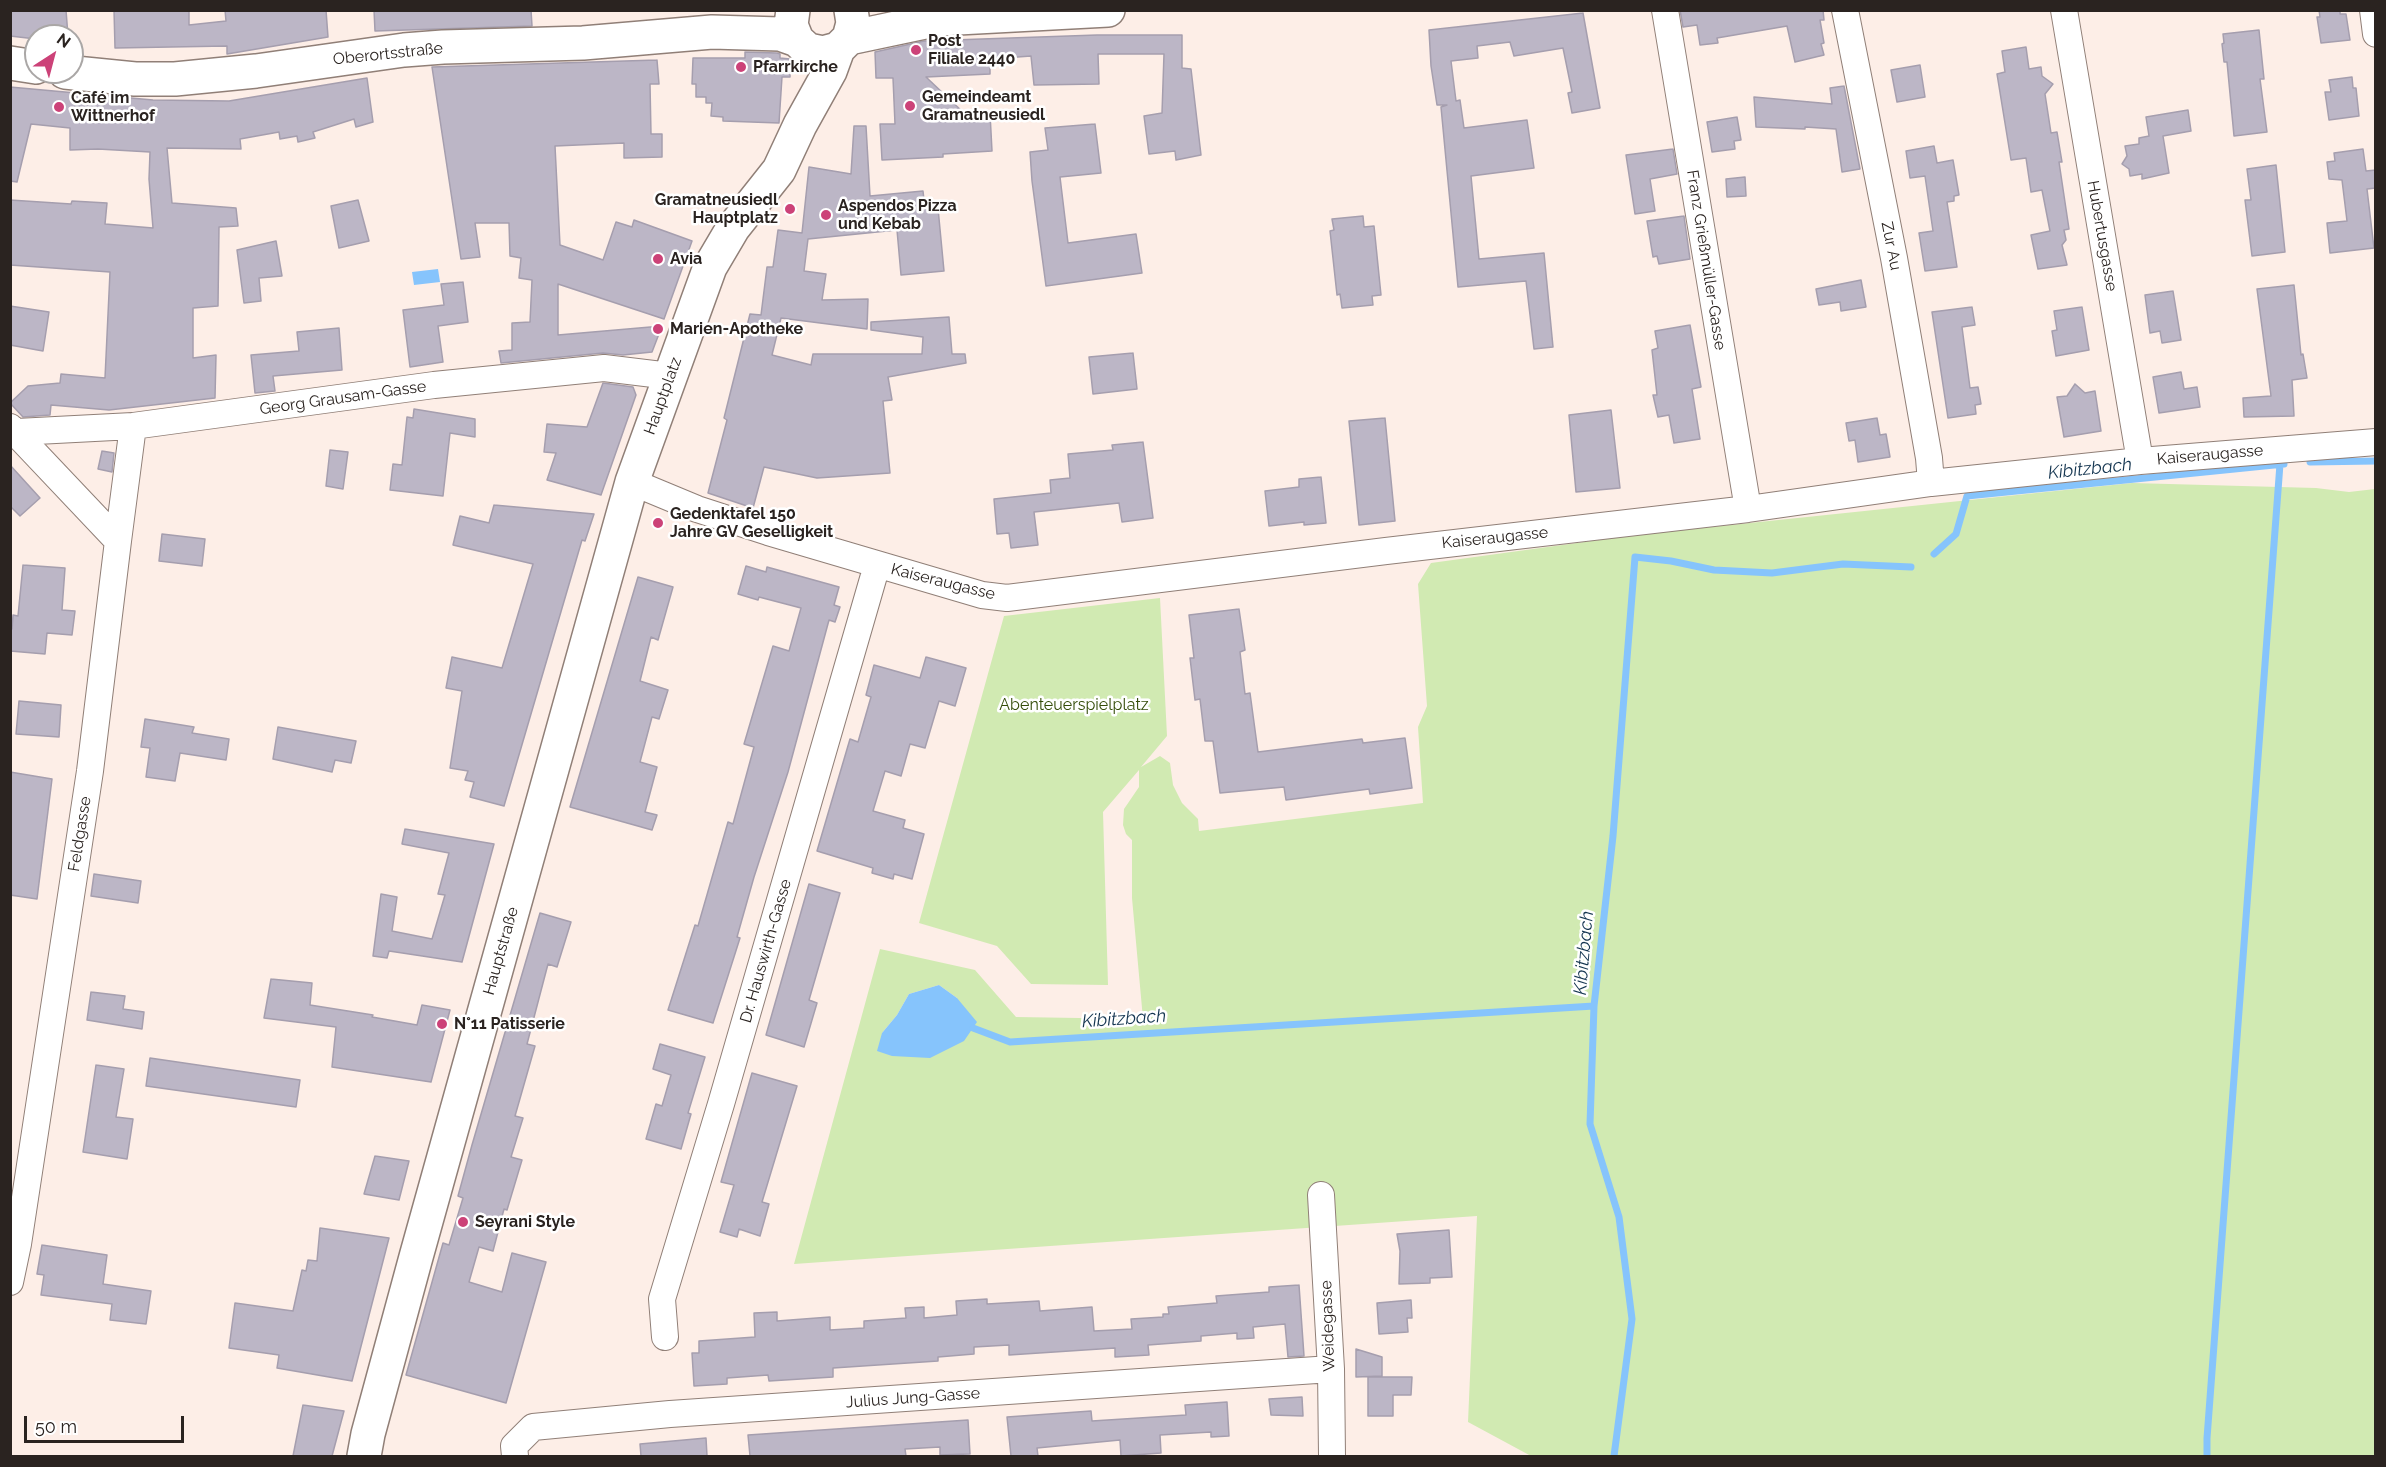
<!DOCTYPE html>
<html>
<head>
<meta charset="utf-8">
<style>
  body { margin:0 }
  #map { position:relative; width:2386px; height:1467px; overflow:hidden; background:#fdeee7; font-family:Raleway,sans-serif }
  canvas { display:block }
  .frame { position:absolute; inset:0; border:12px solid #2a2320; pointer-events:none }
  .north { position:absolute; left:24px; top:24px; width:60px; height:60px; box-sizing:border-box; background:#fff; border:2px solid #aaa7a6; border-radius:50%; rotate:36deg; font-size:16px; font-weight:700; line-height:24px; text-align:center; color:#2a2320 }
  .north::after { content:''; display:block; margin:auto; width:21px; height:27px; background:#cc4278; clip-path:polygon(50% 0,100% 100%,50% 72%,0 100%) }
  .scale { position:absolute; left:24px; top:1416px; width:160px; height:27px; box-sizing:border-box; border:3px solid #2a2320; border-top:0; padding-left:8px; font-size:18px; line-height:21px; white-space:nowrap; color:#2a2320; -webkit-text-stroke:4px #fff; paint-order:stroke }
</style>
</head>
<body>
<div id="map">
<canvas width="2386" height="1467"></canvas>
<div class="frame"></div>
<div class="north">N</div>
<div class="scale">50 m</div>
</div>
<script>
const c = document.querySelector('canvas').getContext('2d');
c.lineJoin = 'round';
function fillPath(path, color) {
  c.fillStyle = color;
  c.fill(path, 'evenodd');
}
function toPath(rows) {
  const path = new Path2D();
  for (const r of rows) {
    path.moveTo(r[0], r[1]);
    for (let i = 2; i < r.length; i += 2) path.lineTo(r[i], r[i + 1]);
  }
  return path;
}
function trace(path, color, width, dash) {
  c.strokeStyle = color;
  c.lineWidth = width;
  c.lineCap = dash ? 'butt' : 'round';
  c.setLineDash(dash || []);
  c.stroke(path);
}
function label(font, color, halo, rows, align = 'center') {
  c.font = font + ' Raleway,sans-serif';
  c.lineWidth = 5;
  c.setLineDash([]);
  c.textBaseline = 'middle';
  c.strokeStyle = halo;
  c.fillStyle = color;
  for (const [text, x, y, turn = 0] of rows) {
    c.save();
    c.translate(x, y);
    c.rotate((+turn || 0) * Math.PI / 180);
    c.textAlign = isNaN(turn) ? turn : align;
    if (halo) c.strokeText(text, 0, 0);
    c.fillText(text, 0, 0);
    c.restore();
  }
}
const green = toPath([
  [2132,483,2316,488,2349,492,2375,489,2375,1456,1531,1456,1468,1422,1477,1216,794,1264,880,949,975,970,1016,1017,1143,1019,1132,898,1132,840,1126,834,1123,825,1124,809,1139,787,1139,770,1103,812,1108,985,1031,984,997,946,919,923,1004,616,1160,598,1167,736,1141,767,1160,756,1170,763,1173,785,1182,803,1198,819,1199,831,1423,803,1418,727,1427,706,1418,584,1431,563,1635,535],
  [939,985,957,998,882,1033,897,1015,909,994]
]);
const water = toPath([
  [438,269,440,282,414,285,412,272],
  [939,985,957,998,977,1022,964,1041,930,1058,892,1056,877,1051,882,1033,897,1015,909,994]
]);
const stream = toPath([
  [2310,462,2376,461],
  [1934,554,1956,534,1967,496,2284,464],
  [1594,1006,1590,1124,1619,1217,1632,1319,1614,1456],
  [973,1028,1010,1042,1594,1006,1613,836,1635,557,1671,561,1714,570,1772,573,1843,564,1911,567],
  [2207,1456,2207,1438,2280,464]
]);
const building = toPath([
  [10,10,66,10,68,36,36,36,36,39,10,36,10,10],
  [114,10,189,10,189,25,226,21,225,10,326,10,328,37,227,54,227,46,115,48,114,10],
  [374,10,531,10,532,26,375,31,374,10],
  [1680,10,1823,10,1824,20,1820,20,1824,43,1821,44,1824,55,1795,62,1787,26,1717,38,1718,43,1700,45,1697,25,1683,27,1680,10],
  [2319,10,2340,10,2340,14,2346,14,2350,40,2321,43,2317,17,2320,17,2319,10],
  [1583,13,1600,108,1572,113,1568,93,1572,92,1563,48,1514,56,1510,42,1477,46,1478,58,1451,61,1456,101,1460,100,1464,128,1527,120,1534,168,1471,176,1479,259,1544,253,1553,347,1534,349,1526,281,1458,287,1441,107,1447,105,1437,105,1431,66,1429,30,1583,13],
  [2259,30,2264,79,2260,79,2267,132,2234,136,2227,62,2224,62,2222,44,2224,43,2223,34,2259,30],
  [1097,35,1182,35,1182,68,1191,69,1201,155,1176,160,1175,151,1149,154,1144,116,1162,113,1164,54,1098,54,1099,84,1034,85,1031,56,990,59,990,74,926,77,965,114,990,113,992,151,943,154,943,157,882,160,880,124,895,124,893,78,876,78,875,52,924,41,1097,35],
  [2026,47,2029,69,2041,67,2042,76,2053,84,2045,94,2051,133,2057,132,2062,162,2059,162,2069,229,2064,230,2066,240,2062,245,2067,265,2038,269,2031,235,2050,231,2042,190,2031,192,2026,158,2011,160,1997,74,2005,72,2002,51,2026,47],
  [745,52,777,53,780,54,780,58,790,59,790,77,782,77,779,123,723,121,723,117,711,116,712,103,706,103,706,97,696,97,696,84,692,84,693,58,745,58,745,52],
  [657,60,659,84,650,84,651,134,662,134,662,157,624,158,624,143,555,146,560,245,603,260,616,222,632,227,634,220,692,241,664,319,558,284,558,335,662,326,652,352,623,355,603,353,501,363,499,351,512,350,512,323,530,322,532,280,519,278,521,258,510,256,509,223,475,223,480,257,461,259,432,67,657,60],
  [1920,65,1925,97,1897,102,1891,70,1920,65],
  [2352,77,2353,88,2356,88,2359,116,2329,120,2325,92,2331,92,2329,80,2352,77],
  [367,78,373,122,356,127,354,119,313,132,315,138,298,142,297,136,280,139,279,132,240,139,241,149,167,148,172,203,236,208,238,226,219,227,218,306,193,308,193,358,216,355,215,398,109,410,51,405,50,415,23,417,10,403,28,386,60,383,61,374,105,378,110,272,10,265,10,200,71,204,72,201,107,203,105,224,153,228,149,179,150,152,98,149,70,150,70,128,31,124,17,182,10,181,10,87,153,100,229,101,367,78],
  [1844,86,1860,169,1842,172,1836,129,1805,127,1805,129,1756,127,1754,97,1832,104,1830,88,1844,86],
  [2188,110,2191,131,2163,136,2169,173,2142,179,2142,174,2130,176,2129,169,2122,164,2127,156,2125,146,2139,144,2139,138,2149,136,2146,117,2188,110],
  [1737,117,1741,140,1734,141,1735,149,1712,152,1707,122,1737,117],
  [1095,124,1101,173,1060,177,1068,243,1136,234,1142,273,1046,286,1032,181,1030,152,1048,150,1045,128,1095,124],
  [854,126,866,126,870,196,923,191,925,209,938,208,944,271,901,275,897,230,808,239,804,271,826,274,822,300,868,299,867,329,781,318,772,355,811,365,813,354,922,354,923,337,871,330,871,322,949,317,952,354,965,354,966,363,888,377,892,400,883,401,890,473,817,478,764,467,753,508,708,493,727,420,724,418,750,314,761,315,767,267,773,267,778,230,802,233,809,167,851,174,854,126],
  [1934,146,1937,163,1953,160,1959,195,1954,196,1954,201,1947,202,1957,267,1925,271,1919,233,1933,231,1925,176,1910,178,1906,151,1934,146],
  [1673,149,1677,174,1650,179,1655,211,1635,214,1626,155,1673,149],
  [2363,149,2366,171,2376,170,2376,188,2367,189,2374,248,2330,253,2327,223,2347,221,2342,180,2329,179,2327,162,2335,161,2334,153,2363,149],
  [2276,165,2285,252,2252,256,2245,200,2251,200,2247,169,2276,165],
  [1745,177,1746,196,1727,197,1726,179,1745,177],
  [358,200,369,241,339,248,331,206,358,200],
  [1363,216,1364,227,1374,226,1381,295,1372,296,1373,305,1342,308,1340,294,1337,295,1330,231,1334,230,1332,219,1363,216],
  [1684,216,1690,259,1659,264,1657,256,1653,257,1647,221,1684,216],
  [276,241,282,276,259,278,261,301,244,303,237,250,276,241],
  [1861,280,1866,307,1841,311,1840,302,1819,305,1816,289,1861,280],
  [463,282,468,322,438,326,443,362,410,367,403,310,444,305,441,284,463,282],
  [2294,285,2301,355,2303,354,2307,378,2292,380,2294,416,2244,417,2243,398,2271,396,2257,289,2294,285],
  [2173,291,2181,340,2162,343,2160,331,2150,333,2145,295,2173,291],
  [10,306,49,312,43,351,10,345,10,306],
  [1972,307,1975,325,1962,327,1970,388,1978,387,1981,404,1975,405,1976,414,1948,418,1932,312,1972,307],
  [2082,307,2089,350,2056,356,2052,331,2057,330,2054,311,2082,307],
  [1690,325,1701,387,1692,389,1700,439,1674,443,1669,415,1658,417,1653,395,1657,395,1652,350,1658,348,1655,331,1690,325],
  [339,328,342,370,273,376,275,391,255,393,251,355,299,351,297,332,339,328],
  [1133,353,1137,389,1093,394,1089,357,1133,353],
  [2181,372,2184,389,2197,387,2200,407,2159,413,2153,377,2181,372],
  [603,383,633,387,636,395,601,495,547,480,556,453,544,452,547,424,587,427,603,383],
  [2075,384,2085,393,2095,391,2101,431,2064,437,2057,397,2067,396,2075,384],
  [414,409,475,419,475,437,450,433,443,496,390,490,393,464,402,465,407,417,413,418,414,409],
  [1611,410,1620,488,1576,492,1569,415,1611,410],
  [1385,418,1395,521,1359,525,1349,421,1385,418],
  [1877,418,1880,435,1886,434,1890,457,1858,462,1855,440,1849,441,1846,423,1877,418],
  [1143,442,1153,518,1122,522,1119,503,1034,512,1038,545,1011,548,1009,533,997,534,994,499,1051,493,1050,480,1070,478,1068,454,1113,450,1112,445,1143,442],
  [330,450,348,452,343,489,326,486,330,450],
  [102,451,114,453,112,472,98,469,102,451],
  [10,465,40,498,20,516,10,506,10,465],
  [1321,477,1326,523,1304,525,1304,522,1269,526,1265,491,1299,487,1299,479,1321,477],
  [494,505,594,514,585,541,582,540,504,806,470,797,474,782,465,780,468,771,450,768,462,691,446,688,452,657,502,668,533,564,453,545,460,516,489,523,494,505],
  [162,534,205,539,202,566,159,561,162,534],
  [23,565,65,568,62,610,75,611,72,635,47,633,45,654,10,651,10,629,12,629,13,615,18,616,23,565],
  [746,566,766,572,767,567,839,587,834,605,840,607,835,622,829,620,788,772,754,877,737,937,740,938,713,1023,668,1010,695,925,698,926,728,822,733,824,754,747,744,744,773,646,789,651,801,608,759,597,758,600,738,594,746,566],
  [638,577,673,587,658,640,651,637,640,681,668,690,659,719,652,717,640,762,657,767,645,812,657,815,652,830,570,807,638,577],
  [1239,609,1245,650,1240,652,1245,694,1250,693,1258,752,1362,739,1363,743,1405,738,1412,788,1370,794,1369,789,1286,800,1284,787,1220,793,1213,741,1205,741,1200,699,1195,700,1190,658,1194,658,1189,615,1239,609],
  [926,657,966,668,955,706,939,701,925,748,910,744,901,776,885,771,873,811,905,820,903,828,924,834,912,879,894,874,893,879,872,873,873,868,817,851,850,739,858,742,871,697,866,695,874,665,920,678,926,657],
  [19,701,61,705,59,737,16,734,19,701],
  [145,719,194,727,192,733,229,739,226,760,180,753,175,781,146,777,150,748,141,747,145,719],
  [278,727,356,741,351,763,335,760,332,772,273,759,278,727],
  [10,772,52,779,37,899,10,895,10,772],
  [405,829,494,844,462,962,389,951,387,958,373,956,381,894,397,897,392,931,432,939,445,895,438,894,449,853,402,844,405,829],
  [94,874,141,881,138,903,91,896,94,874],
  [809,884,840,893,809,1000,817,1003,804,1047,766,1035,809,884],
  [540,913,571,922,557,967,548,964,527,1044,535,1046,515,1116,523,1118,511,1157,522,1160,507,1210,504,1209,493,1251,479,1247,469,1282,502,1292,512,1253,546,1262,506,1403,406,1375,443,1243,449,1245,463,1198,458,1196,472,1145,540,913],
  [271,979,312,983,310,1005,373,1015,372,1017,417,1025,422,1005,450,1010,431,1082,332,1067,336,1027,264,1018,271,979],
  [91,992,125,996,123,1009,144,1012,142,1029,87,1020,91,992],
  [660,1044,705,1057,688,1113,691,1114,681,1149,646,1139,656,1104,662,1106,671,1075,653,1069,660,1044],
  [150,1058,300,1080,296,1107,146,1086,150,1058],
  [96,1065,124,1069,116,1117,133,1119,127,1159,83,1152,96,1065],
  [752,1073,797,1086,762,1202,769,1204,760,1236,739,1229,737,1237,720,1232,734,1185,721,1182,752,1073],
  [375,1156,409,1161,399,1200,364,1194,375,1156],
  [320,1228,389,1238,352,1381,277,1368,279,1355,229,1348,235,1303,293,1311,302,1270,306,1271,308,1260,317,1261,320,1228],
  [1449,1230,1452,1277,1430,1278,1430,1283,1399,1284,1400,1251,1397,1234,1449,1230],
  [42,1245,107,1255,103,1284,151,1291,146,1324,110,1320,112,1304,41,1295,44,1275,37,1274,42,1245],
  [1299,1285,1304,1356,1288,1357,1285,1324,1253,1327,1254,1338,1237,1339,1237,1333,1201,1336,1201,1341,1148,1345,1149,1355,1115,1357,1115,1348,1009,1355,1009,1345,974,1347,974,1354,938,1357,938,1361,833,1368,833,1377,769,1381,768,1375,727,1378,727,1384,694,1386,692,1353,699,1353,699,1341,755,1337,754,1313,777,1312,777,1321,830,1317,830,1330,864,1328,864,1321,906,1318,905,1308,924,1307,924,1318,957,1315,956,1301,987,1299,987,1304,1039,1301,1040,1311,1092,1307,1094,1331,1132,1329,1131,1319,1163,1317,1163,1314,1169,1314,1168,1307,1217,1303,1216,1296,1269,1292,1269,1287,1299,1285],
  [1411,1300,1412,1318,1407,1318,1408,1332,1379,1334,1377,1303,1411,1300],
  [1356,1349,1382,1357,1382,1376,1356,1377,1356,1349],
  [1368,1377,1412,1377,1411,1395,1393,1395,1393,1416,1368,1416,1368,1377],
  [1302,1397,1303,1416,1271,1415,1269,1399,1302,1397],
  [1227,1402,1229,1436,1211,1437,1211,1432,1160,1435,1161,1453,1121,1456,1120,1440,1037,1448,1038,1456,1011,1456,1007,1417,1091,1411,1092,1421,1186,1415,1185,1405,1227,1402],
  [303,1405,344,1411,332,1456,293,1456,303,1405],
  [968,1420,970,1454,940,1455,940,1447,905,1449,906,1456,750,1456,748,1435,968,1420],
  [706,1438,707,1456,641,1456,640,1444,706,1438]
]);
const minor = toPath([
  [1665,10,1748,509],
  [1845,10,1894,258,1929,458,1931,483],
  [2064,10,2140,461],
  [2373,10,2376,34],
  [10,427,118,541,90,771,18,1244,10,1282],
  [17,432,133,426,434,385,604,368,670,376],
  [632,482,697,509,768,532,982,595,1007,598,1386,551,1748,509,1931,483,2140,461,2376,442],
  [118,541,133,426],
  [1321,1195,1331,1369,1332,1456],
  [665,1337,662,1299,721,1104,877,565],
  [515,1456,514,1446,533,1427,670,1414,1331,1369]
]);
const secondary = toPath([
  [793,10,791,25,797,40,808,50,823,53,838,49,849,38,853,23,851,10],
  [849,38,939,19,1108,10],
  [10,63,36,67],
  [65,72,135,79,175,79,256,71,404,50,443,47,583,43,712,32,780,34,797,40],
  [364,1456,368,1434,416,1257,632,482,710,267,733,228,779,170,800,125,830,71,838,49]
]);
const markers = [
  [916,50,6,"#cc4278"],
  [741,67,6,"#cc4278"],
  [910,106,6,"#cc4278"],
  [59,107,6,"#cc4278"],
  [790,209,6,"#cc4278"],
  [826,215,6,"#cc4278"],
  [658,259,6,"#cc4278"],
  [658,329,6,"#cc4278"],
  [658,523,6,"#cc4278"],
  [442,1024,6,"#cc4278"],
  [463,1222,6,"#cc4278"]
];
const poiNames = [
  ["Post",928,41],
  ["Filiale 2440",928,59],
  ["Pfarrkirche",753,67],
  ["Gemeindeamt",922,97],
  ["Gramatneusiedl",922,115],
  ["Café im",71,98],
  ["Wittnerhof",71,116],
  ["Gramatneusiedl",778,200,"right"],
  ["Hauptplatz",778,218,"right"],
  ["Aspendos Pizza",838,206],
  ["und Kebab",838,224],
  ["Avia",670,259],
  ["Marien-Apotheke",670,329],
  ["Gedenktafel 150",670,514],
  ["Jahre GV Geselligkeit",670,532],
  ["N°11 Patisserie",454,1024],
  ["Seyrani Style",475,1222]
];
const streetNames = [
  ["Oberortsstraße",388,54,-6],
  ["Hubertusgasse",2102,236,80],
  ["Zur Au",1891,246,79],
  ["Franz Grießmüller-Gasse",1706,260,81],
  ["Hauptplatz",663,396,-70],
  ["Georg Grausam-Gasse",343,398,-8],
  ["Kaiseraugasse",2210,455,-5],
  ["Kaiseraugasse",1495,538,-6],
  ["Kaiseraugasse",943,582,14],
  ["Feldgasse",80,834,-81],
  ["Hauptstraße",501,951,-74],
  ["Dr. Hauswirth-Gasse",766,951,-74],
  ["Weidegasse",1328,1326,-92],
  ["Julius Jung-Gasse",913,1398,-4]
];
const parkNames = [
  ["Abenteuerspielplatz",1074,705]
];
const waterNames = [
  ["Kibitzbach",2090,469,-6],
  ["Kibitzbach",1584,953,-85],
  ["Kibitzbach",1124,1019,-4]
];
fillPath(green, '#d1eab2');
fillPath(water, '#86c4fc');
trace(stream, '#86c4fc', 7);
fillPath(building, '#bcb6c6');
trace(building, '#a59eae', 1.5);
trace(minor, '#907f77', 28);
trace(secondary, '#907f77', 36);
trace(minor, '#fff', 26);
trace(secondary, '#fff', 33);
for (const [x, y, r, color] of markers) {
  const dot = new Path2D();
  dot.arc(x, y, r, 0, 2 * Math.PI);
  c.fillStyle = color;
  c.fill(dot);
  trace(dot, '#fff', 2);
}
label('bold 16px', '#2a2320', '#fff', poiNames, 'left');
label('16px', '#2a2320', '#fff', streetNames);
label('16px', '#344c08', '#fff', parkNames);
label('italic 18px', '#143550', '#fff', waterNames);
</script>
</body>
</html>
